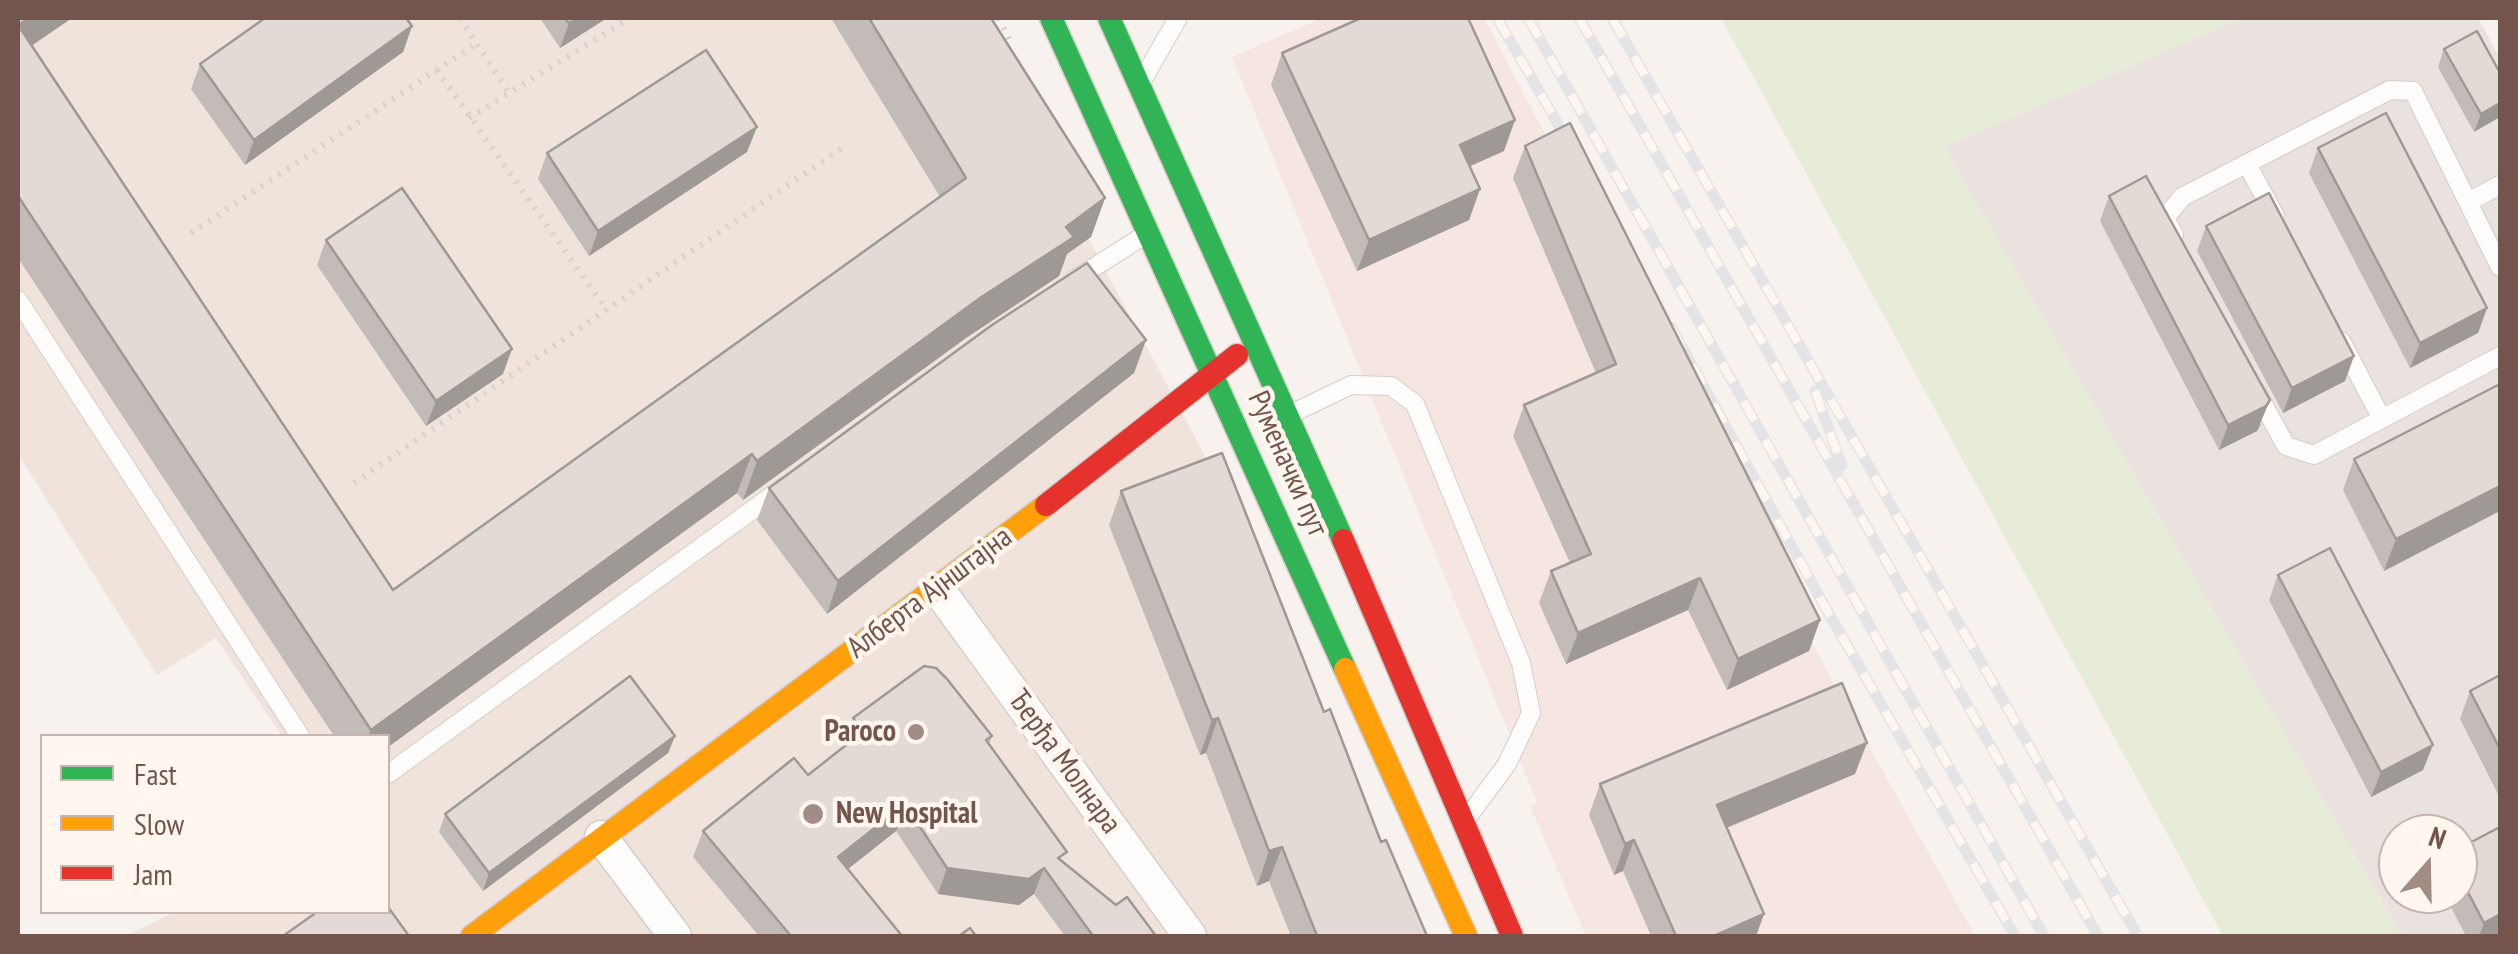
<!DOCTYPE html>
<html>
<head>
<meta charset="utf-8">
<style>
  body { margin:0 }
  #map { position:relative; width:2518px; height:954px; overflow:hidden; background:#f7f2ed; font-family:"PT Sans Narrow",sans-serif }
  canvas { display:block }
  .frame { position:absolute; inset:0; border:20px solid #74554e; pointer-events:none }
  .legend { position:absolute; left:40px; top:734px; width:350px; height:180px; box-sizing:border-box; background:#fef6ef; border:2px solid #c7b6af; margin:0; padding:12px 18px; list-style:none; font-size:30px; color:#74554e }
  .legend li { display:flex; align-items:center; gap:20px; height:50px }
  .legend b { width:50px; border:2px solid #c7b6af }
  .north { position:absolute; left:2378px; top:814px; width:100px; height:100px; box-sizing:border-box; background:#fef6ef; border:2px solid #c7b6af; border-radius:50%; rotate:20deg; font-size:28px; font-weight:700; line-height:40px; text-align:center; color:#74554e }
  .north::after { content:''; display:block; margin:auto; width:35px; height:45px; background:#a28c86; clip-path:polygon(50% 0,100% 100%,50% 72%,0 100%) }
</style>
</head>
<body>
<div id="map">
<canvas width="2518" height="954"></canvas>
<div class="frame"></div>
<ul class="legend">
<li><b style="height:12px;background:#30b455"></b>Fast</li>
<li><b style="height:12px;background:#ff9f0a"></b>Slow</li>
<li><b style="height:12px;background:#e5322d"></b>Jam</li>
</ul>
<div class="north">N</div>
</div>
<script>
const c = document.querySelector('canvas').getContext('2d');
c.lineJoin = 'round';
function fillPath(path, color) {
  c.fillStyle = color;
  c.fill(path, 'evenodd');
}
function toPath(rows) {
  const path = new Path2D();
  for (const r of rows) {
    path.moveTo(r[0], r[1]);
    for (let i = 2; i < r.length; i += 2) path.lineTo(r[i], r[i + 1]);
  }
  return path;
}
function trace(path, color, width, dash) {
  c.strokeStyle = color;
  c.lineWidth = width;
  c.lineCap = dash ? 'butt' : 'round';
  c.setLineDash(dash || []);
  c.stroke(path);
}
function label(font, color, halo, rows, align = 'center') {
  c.font = font + ' "PT Sans Narrow",sans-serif';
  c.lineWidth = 9;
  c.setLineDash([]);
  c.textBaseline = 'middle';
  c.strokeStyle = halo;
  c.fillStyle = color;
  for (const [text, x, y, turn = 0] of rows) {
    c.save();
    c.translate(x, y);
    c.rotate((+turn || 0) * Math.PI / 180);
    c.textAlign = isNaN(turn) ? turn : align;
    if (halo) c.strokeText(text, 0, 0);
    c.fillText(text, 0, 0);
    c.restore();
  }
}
const residential = toPath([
  [18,18,970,18,1218,480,1413,936,126,936,175,912,388,912,388,736,282,736,216,638,157,675,18,454]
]);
const commercial = toPath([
  [1322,18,1484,18,1833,682,1975,936,1586,936,1530,806,1537,802,1232,57]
]);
const industrial = toPath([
  [2242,18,2478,18,2500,59,2500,936,2402,936,1944,147],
  [2398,834,2458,834,2458,894,2398,894]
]);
const green = toPath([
  [1721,18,2242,18,1944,147,2402,936,2223,936]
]);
const path = toPath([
  [460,18,509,93],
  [999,18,1009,39],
  [437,70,606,309],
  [469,118,630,18],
  [191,233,476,44],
  [354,483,845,146]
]);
const lane = toPath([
  [1143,79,1178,18],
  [2247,164,2275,216],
  [2468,202,2500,185],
  [2174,235,2165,218,2182,197,2390,90,2413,91,2500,267],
  [1074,280,1145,235],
  [18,300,300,736],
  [2341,341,2382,419],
  [2256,391,2286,446,2314,455,2500,356],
  [1293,413,1351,385,1391,386,1415,404,1521,663,1531,713,1507,764,1467,818],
  [388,774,784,487]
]);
const street = toPath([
  [938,589,1190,936],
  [601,837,675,936]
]);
const fast = toPath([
  [1051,18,1345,669],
  [1109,18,1343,540]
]);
const slow = toPath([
  [1345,669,1466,936],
  [472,936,1046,505]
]);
const jam = toPath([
  [1046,505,1237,355],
  [1343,540,1512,936]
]);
const rail = toPath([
  [1497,18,1574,152],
  [1528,18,2044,936],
  [1579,18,2098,936],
  [1612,18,2138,936],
  [1671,327,1829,614,2015,936],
  [1815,391,1842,466]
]);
const wall = toPath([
  [18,18,72,18,31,46,393,590,940,197,831,18,991,18,1105,198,1091,237,1067,254,1059,276,966,338,743,500,737,493,388,747,388,736,334,736,18,258],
  [540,18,607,18,560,48],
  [412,26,403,52,245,165,191,89,200,64],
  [2444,49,2500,73,2474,132,2438,67],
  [1282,53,1504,151,1470,166,1480,189,1469,220,1357,271,1271,85],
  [1525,146,1820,620,1809,651,1727,690,1688,610,1566,664,1539,603,1551,571,1570,563,1513,436,1524,405,1596,373,1513,178],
  [2318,148,2487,308,2478,333,2410,368,2309,173],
  [747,152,589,256,538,179,547,153],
  [2109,196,2261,425,2257,431,2219,450,2100,221],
  [2206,226,2354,356,2345,381,2283,413,2197,251],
  [326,240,503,374,426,426,317,265],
  [1146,340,1134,373,827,614,757,520,769,488],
  [2500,384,2384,571,2343,490,2354,459],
  [1121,491,1324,712,1381,842,1427,936,1291,936,1269,881,1257,886,1206,753,1200,755,1109,525],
  [2278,575,2423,770,2371,797,2269,600],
  [2500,675,2500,798,2460,719,2470,691],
  [853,718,992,736,989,744,1063,862,1156,936,1065,936,1034,894,1019,905,938,894,896,831,848,869,902,936,759,936,693,857,703,831,808,775,845,746,843,744],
  [675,736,668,753,483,891,439,832,445,814],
  [1855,774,1727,828,1764,914,1756,936,1651,936,1623,871,1614,875,1589,815,1600,784],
  [2458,849,2500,936,2466,936,2444,894,2458,894]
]);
const shadedWall = toPath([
  [29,18,72,18,18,55,18,25],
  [577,18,607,18,560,48,569,23],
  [412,26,403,52,245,165,254,140],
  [2500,103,2500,117,2474,132,2481,114],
  [1515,120,1504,151,1448,176,1460,145],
  [757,127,747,152,589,256,598,231],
  [1480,189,1469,220,1357,271,1369,240],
  [1105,198,1091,237,1067,254,1059,276,966,338,743,500,757,461],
  [2487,308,2478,333,2410,368,2420,343],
  [1146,340,1134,373,827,614,838,581],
  [512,349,503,374,426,426,436,401],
  [2354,356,2345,381,2283,413,2292,388],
  [2270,400,2257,431,2219,450,2228,425],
  [752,454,737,493,388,747,388,736,368,736,371,730],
  [2500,486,2500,511,2384,571,2396,539],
  [1700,578,1688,610,1566,664,1578,633],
  [1820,620,1809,651,1727,690,1738,659],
  [1218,718,1206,753,1200,755,1212,720],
  [675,736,668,753,483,891,489,873],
  [1867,743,1855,774,1706,836,1717,805],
  [2433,745,2423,770,2371,797,2381,772],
  [905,804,896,831,829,884,838,857],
  [1634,840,1623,871,1614,875,1625,844],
  [1282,847,1269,881,1257,886,1269,851],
  [947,868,1044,868,1034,894,1019,905,938,894],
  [1764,914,1756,936,1714,936],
  [2500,914,2500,936,2479,936,2484,923]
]);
const building = toPath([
  [18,18,29,18,18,25,18,18],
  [265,18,406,18,412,26,254,140,200,64,265,18],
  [565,18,577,18,569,23,565,18],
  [869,18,991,18,1105,198,1066,227,1074,237,980,298,757,461,752,454,371,730,18,196,18,25,393,590,966,178,869,18],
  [1361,18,1468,18,1515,120,1460,145,1480,189,1369,240,1282,53,1361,18],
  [2477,31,2500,73,2500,103,2481,114,2444,49,2477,31],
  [706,50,757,127,598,231,547,153,706,50],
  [2386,113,2487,308,2420,343,2318,148,2386,113],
  [1570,123,1820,620,1738,659,1700,578,1578,633,1551,571,1591,554,1524,405,1616,364,1525,146,1570,123],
  [2146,176,2270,400,2266,406,2228,425,2109,196,2146,176],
  [402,188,512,349,436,401,326,240,402,188],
  [2269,193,2354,356,2292,388,2206,226,2269,193],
  [1087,263,1146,340,838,581,769,488,992,325,1087,263],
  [2500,384,2500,486,2396,539,2354,459,2500,384],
  [1222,453,1324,712,1330,709,1381,842,1386,840,1427,936,1317,936,1282,847,1269,851,1218,718,1212,720,1121,491,1222,453],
  [2330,548,2433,745,2381,772,2278,575,2330,548],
  [924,666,936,668,947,679,992,736,986,740,1067,852,1058,858,1116,905,1127,897,1156,936,1093,936,1044,868,1029,879,947,868,905,804,838,857,902,936,791,936,703,831,794,758,808,775,864,731,853,718,924,666],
  [2500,675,2500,749,2470,691,2500,675],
  [630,676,675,736,489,873,445,814,630,676],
  [1842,683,1867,743,1717,805,1764,914,1714,936,1676,936,1634,840,1625,844,1600,784,1842,683],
  [2500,827,2500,914,2484,923,2458,873,2458,849,2500,827],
  [388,907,409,936,283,936,317,912,388,912,388,907],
  [970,928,976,936,959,936,970,928]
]);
const markers = [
  [916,732,10,"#a28c86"],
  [813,814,12,"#a28c86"]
];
const streetNames = [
  ["Руменачки пут",1287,464,66],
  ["Алберта Ајнштајна",930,593,-37],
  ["Ђерђа Молнара",1064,762,54]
];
const poiNames = [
  ["Paroco",896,732],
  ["New Hospital",836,814,"left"]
];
fillPath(residential, '#efe3db');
fillPath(commercial, '#f6e6e2');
fillPath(industrial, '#eae2de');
fillPath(green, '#e7ecd9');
trace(lane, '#d6cdca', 20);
trace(street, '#d6cdca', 35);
trace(fast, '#d6cdca', 25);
trace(slow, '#d6cdca', 25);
trace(jam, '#d6cdca', 25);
trace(path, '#dad1cf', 6, [2.5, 8]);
trace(lane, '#fefdfc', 18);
trace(street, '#fefdfc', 32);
trace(fast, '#30b455', 22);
trace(slow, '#ff9f0a', 22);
trace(jam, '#e5322d', 22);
trace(rail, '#e4e3e5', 11);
trace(rail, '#fef6ef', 8, [22]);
fillPath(wall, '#c3bbb7');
fillPath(shadedWall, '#9f9995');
fillPath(building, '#e3dad5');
trace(building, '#9f9995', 2.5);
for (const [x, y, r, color] of markers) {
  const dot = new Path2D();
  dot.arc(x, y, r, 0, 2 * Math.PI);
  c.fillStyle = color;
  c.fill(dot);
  trace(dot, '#fef6ef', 4);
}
label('30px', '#74554e', '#fef6ef', streetNames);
label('bold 30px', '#74554e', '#fef6ef', poiNames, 'right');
</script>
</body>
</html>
